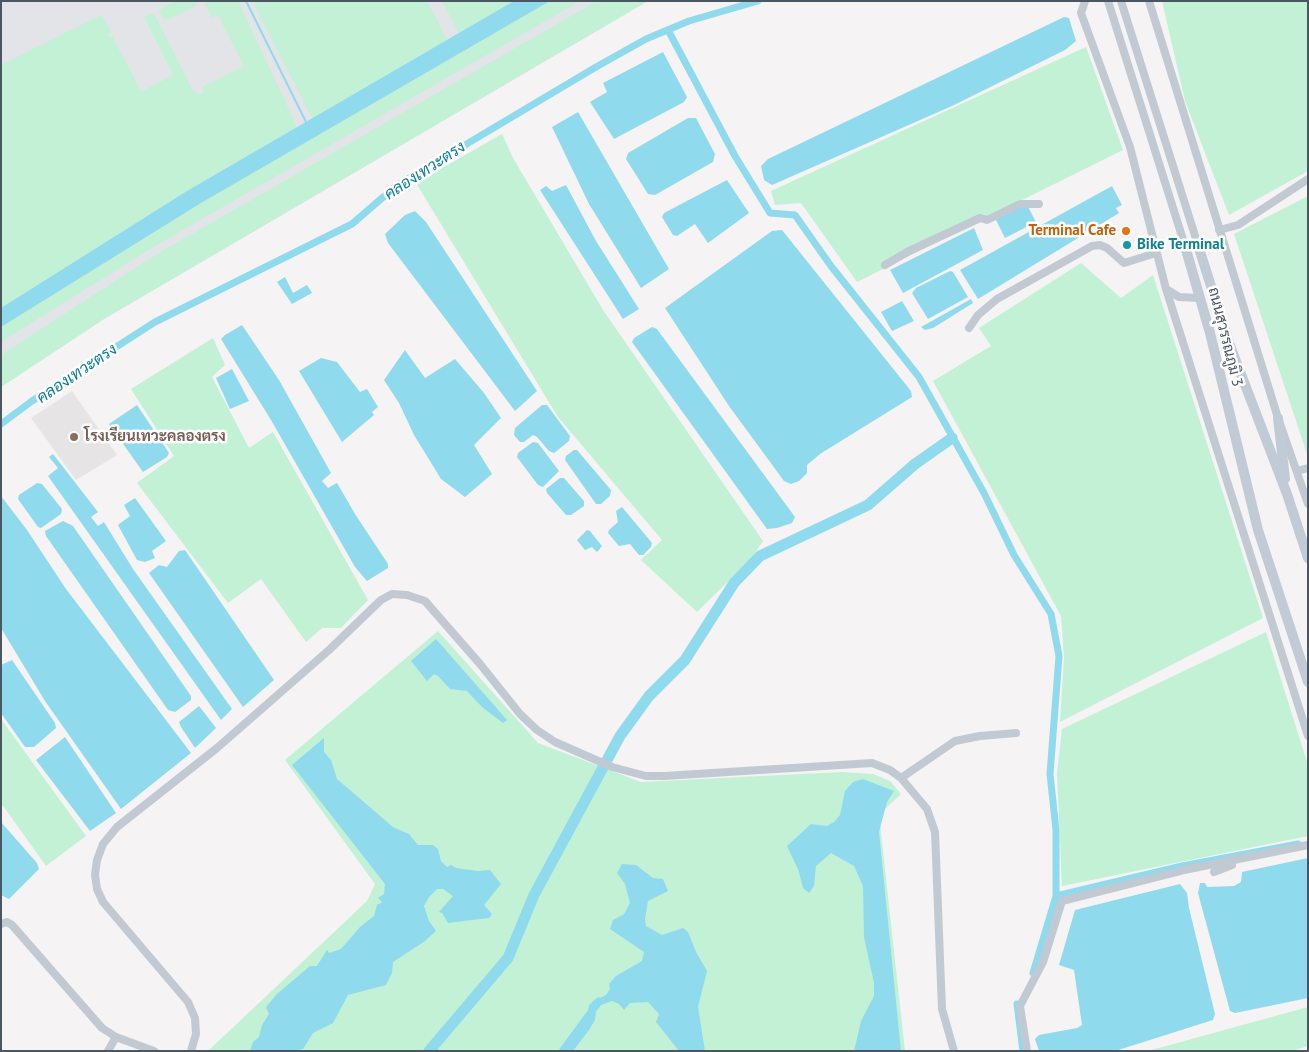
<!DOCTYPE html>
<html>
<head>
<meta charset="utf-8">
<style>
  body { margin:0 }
  #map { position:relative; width:1309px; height:1052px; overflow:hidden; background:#f5f3f3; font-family:"PT Sans",sans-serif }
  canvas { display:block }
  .frame { position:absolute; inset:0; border:2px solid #4a5661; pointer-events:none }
</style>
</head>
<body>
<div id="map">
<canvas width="1309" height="1052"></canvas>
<div class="frame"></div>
</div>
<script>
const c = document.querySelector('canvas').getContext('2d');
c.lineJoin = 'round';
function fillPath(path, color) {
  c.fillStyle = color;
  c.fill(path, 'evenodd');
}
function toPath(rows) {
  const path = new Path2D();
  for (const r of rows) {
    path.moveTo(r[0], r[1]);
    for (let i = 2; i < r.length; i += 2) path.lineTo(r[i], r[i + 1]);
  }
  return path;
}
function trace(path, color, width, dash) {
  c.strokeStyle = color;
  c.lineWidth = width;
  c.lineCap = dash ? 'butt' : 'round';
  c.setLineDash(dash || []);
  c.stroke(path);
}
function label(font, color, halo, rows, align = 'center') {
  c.font = font + ' "PT Sans",Sarabun,sans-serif';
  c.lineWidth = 5;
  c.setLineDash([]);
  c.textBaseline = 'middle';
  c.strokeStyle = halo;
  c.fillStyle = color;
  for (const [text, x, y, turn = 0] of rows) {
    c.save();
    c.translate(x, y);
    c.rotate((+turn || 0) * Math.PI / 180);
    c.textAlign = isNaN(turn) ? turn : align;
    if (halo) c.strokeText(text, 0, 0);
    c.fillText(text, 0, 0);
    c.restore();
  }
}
const education = toPath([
  [72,391,117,455,76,480,31,418]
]);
const airport = toPath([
  [1,1,648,1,104,319,1,387]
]);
const green = toPath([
  [175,1,197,1,197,2,194,7,169,19,164,19,158,10],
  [204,1,238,1,297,127,187,191,1,308,1,65,99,16,103,17,111,33,108,34,109,37,112,36,141,92,173,75,144,17,153,12,193,91,195,90,198,95,204,92,202,87,244,66,218,15,212,18],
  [252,1,427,1,447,40,312,118],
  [442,1,514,1,459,33],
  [550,1,580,1,150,249,1,342,1,327,201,203],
  [597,1,648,1,104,319,1,387,1,355,154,256],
  [1162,1,1308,1,1308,171,1229,215,1185,101],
  [1086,47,1123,150,857,282,801,203,775,205,771,191],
  [502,134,513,158,603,310,763,541,751,559,697,612,641,560,662,540,558,417,416,183],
  [1308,196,1308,457,1234,234],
  [1081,263,1121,298,1153,275,1263,618,1060,722,1064,657,1061,616,933,381,991,346,979,328],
  [213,338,225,365,212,377,249,448,273,432,368,600,341,628,322,628,306,642,261,579,228,603,137,483,174,456,131,389],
  [438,631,538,743,641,782,842,772,873,774,890,781,901,794,884,810,880,824,905,1051,208,1051,367,901,375,884,285,760],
  [1266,632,1308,765,1308,836,1062,886,1057,773,1062,729],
  [1,719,86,836,46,866,1,803],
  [1308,1007,1308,1046,1292,1051,1148,1051]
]);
const water = toPath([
  [514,1,550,1,201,203,1,327,1,308,187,191],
  [1064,17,1069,18,1076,41,1065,50,952,106,772,185,764,180,761,166,768,159],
  [663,52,687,97,684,102,614,139,590,102,607,92,603,83],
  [578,112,669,269,641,288,589,204,552,127],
  [688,118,696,118,715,154,713,162,655,195,648,194,626,159,628,153],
  [727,180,749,213,708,243,695,224,677,236,673,235,662,217,664,213],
  [566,185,596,241,639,309,623,319,540,190,546,186,552,191],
  [1112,186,1122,205,1116,208,1119,213,978,299,960,270],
  [1026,203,1036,222,1005,238,995,218],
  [415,211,426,222,537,391,515,411,388,243,385,234,405,215],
  [974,228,983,250,903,293,890,270],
  [782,230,911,391,912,397,820,454,807,465,807,473,799,481,791,484,784,481,729,406,665,308,772,231],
  [950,271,953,272,968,297,928,319,912,293,916,288],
  [285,277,293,293,307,285,312,293,292,304,277,282],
  [971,299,973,303,933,328,925,330,921,327],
  [902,301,914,321,892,331,881,312],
  [242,325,279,380,331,473,322,481,328,488,337,483,355,514,388,564,388,568,367,581,355,567,271,420,221,339,225,335],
  [652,327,657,329,795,517,792,523,777,528,767,529,632,342,634,338],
  [405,350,425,378,455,359,484,393,501,418,474,445,492,474,465,497,441,479,414,435,399,403,384,380],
  [321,358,337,362,360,392,367,389,378,407,372,412,374,415,342,442,299,371],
  [232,369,249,401,230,409,216,378],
  [137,405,169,453,167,457,143,472,109,424],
  [542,405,547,405,570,436,569,441,554,453,549,451,537,437,533,435,524,442,520,442,514,435,515,428],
  [533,442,538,443,559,471,543,487,538,485,517,457,518,453],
  [574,450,577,450,611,490,610,496,601,504,596,504,565,460,566,456],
  [53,454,98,512,91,517,98,526,104,522,133,569,232,709,221,720,48,476,58,468,49,457],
  [560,478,564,478,584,501,584,506,571,515,566,515,547,493,546,489],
  [37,483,42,484,62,509,61,514,41,528,38,527,18,499,19,495],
  [1,496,27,530,66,589,191,753,121,809,45,701,1,628],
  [135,498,166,541,152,551,155,558,145,562,137,560,118,525,130,516,124,505],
  [622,507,652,543,651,547,643,555,639,555,630,544,619,546,608,533,609,530,618,522,616,511],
  [63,521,73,526,191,696,191,700,175,712,168,710,46,536,45,531],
  [587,530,590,531,602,546,597,552,592,547,585,550,577,540],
  [185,550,274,680,243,707,149,573,159,565,167,567,179,551],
  [436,639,507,720,503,723,482,707,467,691,450,689,438,676,434,674,427,681,411,661],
  [12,660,55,723,56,728,34,747,25,747,1,713,1,665],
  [199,706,216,728,195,748,181,727,179,722],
  [65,737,116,813,90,831,36,760],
  [324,738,324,752,331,760,337,779,393,827,409,834,418,845,433,845,438,849,441,861,447,867,451,865,456,868,478,871,490,870,501,884,484,905,492,914,489,918,448,923,442,913,439,912,453,896,443,889,437,889,429,897,424,906,429,921,436,931,425,941,393,962,392,973,386,985,348,995,333,1023,313,1033,303,1049,294,1051,250,1051,253,1042,259,1037,262,1025,269,1014,266,1007,277,994,310,966,317,966,327,950,329,953,341,949,360,927,374,916,377,905,382,902,378,898,384,894,385,884,292,765],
  [863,779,894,791,887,802,879,832,901,1051,854,1051,861,1021,874,996,874,983,864,937,863,886,854,866,831,853,816,866,814,886,809,893,803,888,798,869,787,846,811,824,827,826,834,822,840,815,845,791,853,782],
  [1,822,37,863,39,869,9,899,1,895],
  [1308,858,1308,998,1235,1013,1230,1011,1198,893,1200,883,1205,883,1207,887,1234,886,1241,882,1242,872],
  [622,864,636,865,653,878,663,879,668,891,648,901,645,919,646,926,662,935,683,928,688,932,696,952,707,971,698,1007,705,1051,679,1051,656,1022,659,1014,648,1002,630,1003,624,1010,619,1004,612,1001,601,1005,596,1012,595,1020,589,1030,573,1051,558,1051,588,1010,589,1005,598,997,600,998,606,995,610,989,609,984,616,976,642,961,644,952,610,929,613,920,624,914,630,903,625,884,617,873],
  [1180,884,1187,893,1189,908,1215,1014,1213,1020,1115,1051,1039,1051,1035,1039,1039,1035,1077,1028,1082,1025,1074,970,1059,965,1075,910]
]);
const stream = toPath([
  [246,1,307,124]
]);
const canal = toPath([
  [668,30,735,156,770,213,795,215,831,266,919,377,984,493,1014,555,1051,614,1059,656,1050,774,1056,830,1056,896,1033,973],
  [1,424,32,401,155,322,352,224,396,186,596,67,646,39,689,21,758,1],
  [1056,896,1182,866,1298,844],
  [1017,1004,1023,1051]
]);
const river = toPath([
  [429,1051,508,958,534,895,620,736,649,696,685,660,734,583,760,556,868,505,915,464,952,438]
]);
const minor = toPath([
  [1085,1,1081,13,1130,147,1166,289,1179,297,1200,298],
  [1108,1,1185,246],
  [1121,1,1197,242],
  [1149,1,1278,418,1308,504],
  [1219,230,1238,225,1308,179],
  [885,265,909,251,980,218,987,220,1020,204,1039,204],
  [1166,289,1308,736],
  [969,328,978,315,997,299,1092,246,1100,245,1107,248,1124,263,1156,253],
  [1297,471,1308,468],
  [901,778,955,741,980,736,1016,733],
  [1214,872,1232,865],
  [1,924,7,922,12,925,102,1028,116,1037,154,1051],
  [108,1051,116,1037],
  [191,1051,196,1034,195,1018,188,1002,103,902,97,889,95,875,97,860,103,844,117,827,217,748,329,650,381,600,392,594,407,595,425,601,480,664,520,714,537,730,555,742,612,767,646,776,664,776,872,763,890,770,901,778,927,809,935,832,942,1009,954,1051],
  [1027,1051,1020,1006,1043,962,1062,901,1184,870,1308,845]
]);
const secondary = toPath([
  [1197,242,1229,343,1287,494,1308,558],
  [1185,246,1210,333,1258,530,1308,682],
  [1278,418,1285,479]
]);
const markers = [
  [1126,231,5,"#e8710a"],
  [1127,245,5,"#0f9aa8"],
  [74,437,5,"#8d6e63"]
];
const foodNames = [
  ["Terminal Cafe",1116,231]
];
const cultureNames = [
  ["Bike Terminal",1137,245]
];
const streetNames = [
  ["ถนนสุวรรณภูมิ 3",1225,337,76]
];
const educationNames = [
  ["โรงเรียนเทวะคลองตรง",84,437]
];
const waterNames = [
  ["คลองเทวะตรง",425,171,-33],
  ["คลองเทวะตรง",77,374,-34]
];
fillPath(education, '#e6e4e5');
fillPath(airport, '#e2e4e7');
fillPath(green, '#c3f1d5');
fillPath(water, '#90daee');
trace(stream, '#90daee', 2);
trace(canal, '#90daee', 7);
trace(river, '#90daee', 11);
trace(minor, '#c1cad2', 8);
trace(secondary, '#c1cbd6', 10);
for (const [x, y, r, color] of markers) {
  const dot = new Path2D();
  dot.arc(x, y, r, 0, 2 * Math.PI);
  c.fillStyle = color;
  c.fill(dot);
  trace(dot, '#fff', 2);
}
label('bold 15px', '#c56008', '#fff', foodNames, 'right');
label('bold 15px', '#0d838f', '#fff', cultureNames, 'left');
label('15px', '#4a5661', '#fff', streetNames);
label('bold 15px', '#785e54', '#fff', educationNames, 'left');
label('italic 16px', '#0c7c9b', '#fff', waterNames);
</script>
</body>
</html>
